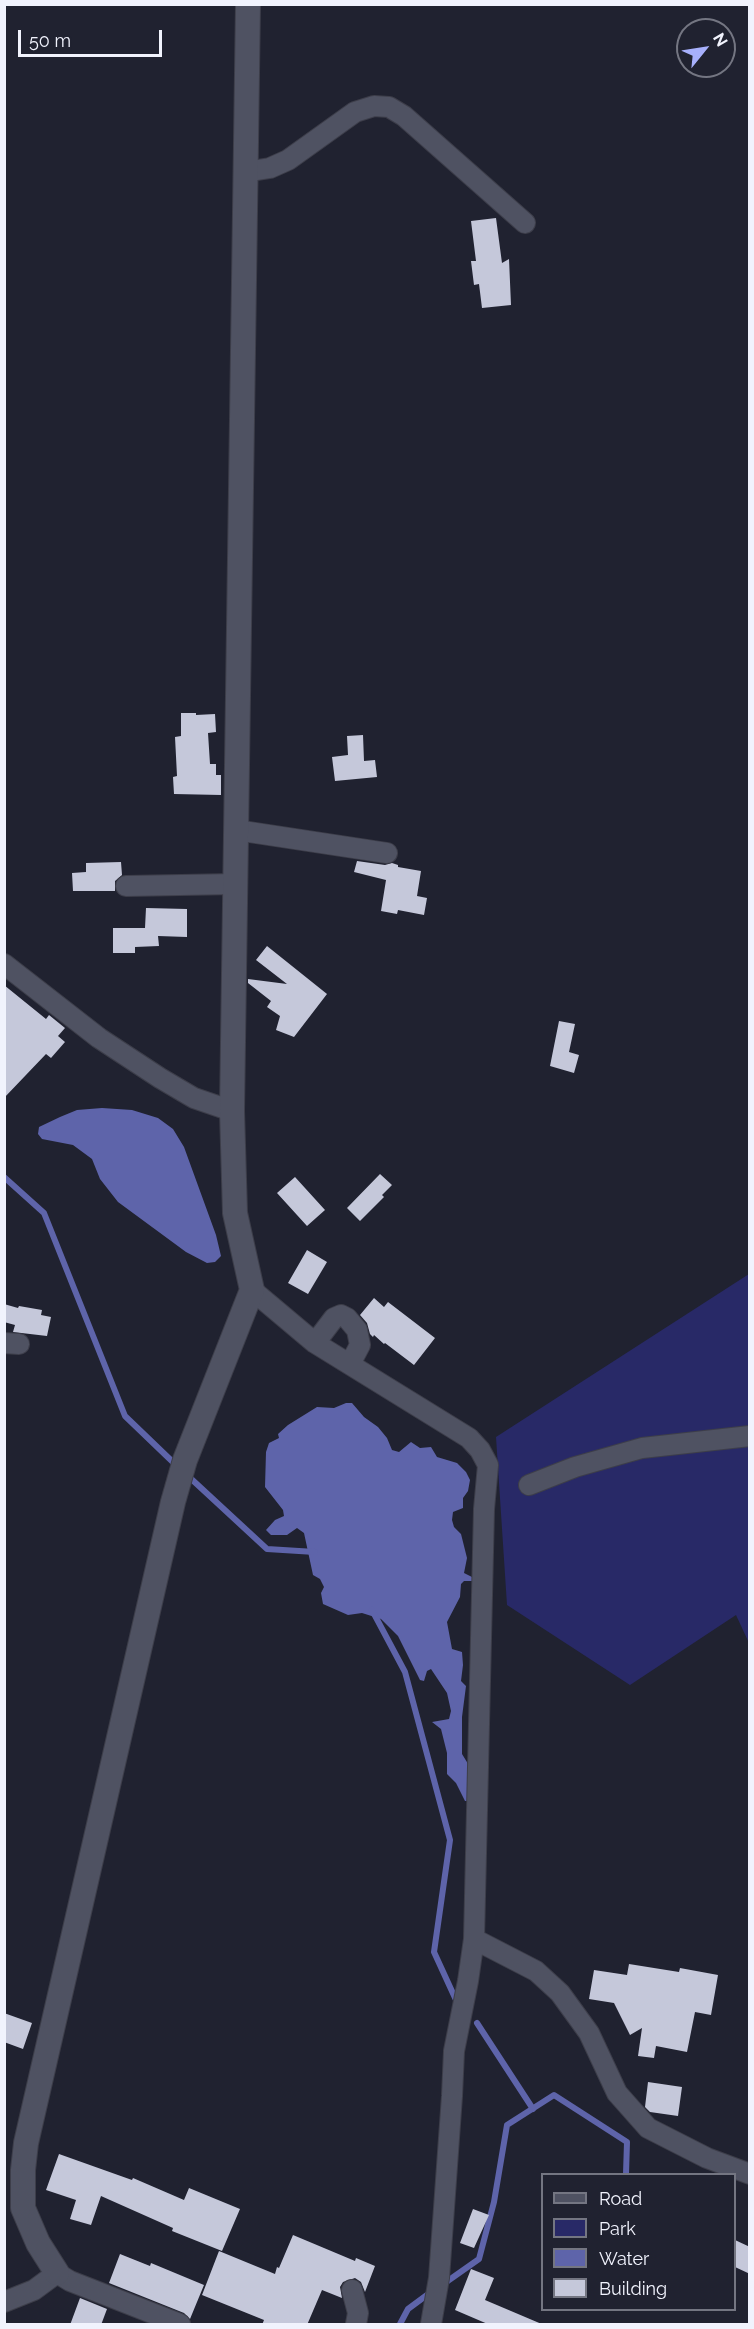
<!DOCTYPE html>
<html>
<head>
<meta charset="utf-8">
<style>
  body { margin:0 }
  #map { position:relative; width:754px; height:2329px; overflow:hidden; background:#202230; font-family:Raleway,sans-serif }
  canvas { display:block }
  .frame { position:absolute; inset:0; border:6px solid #f1f3fd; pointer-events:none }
  .legend { position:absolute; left:541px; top:2173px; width:195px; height:138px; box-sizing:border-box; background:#202230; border:2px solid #747682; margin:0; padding:8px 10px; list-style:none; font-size:18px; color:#f1f3fd }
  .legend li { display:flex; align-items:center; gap:12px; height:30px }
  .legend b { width:30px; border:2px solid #747682 }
  .north { position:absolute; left:676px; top:18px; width:60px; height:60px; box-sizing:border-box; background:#202230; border:2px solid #747682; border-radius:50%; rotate:60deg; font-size:16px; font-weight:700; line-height:24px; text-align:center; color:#f1f3fd }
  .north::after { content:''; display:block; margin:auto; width:21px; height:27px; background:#a7b0fc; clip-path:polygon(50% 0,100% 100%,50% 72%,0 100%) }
  .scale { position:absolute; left:18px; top:30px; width:144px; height:27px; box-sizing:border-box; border:3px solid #f1f3fd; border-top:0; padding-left:8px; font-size:18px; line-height:21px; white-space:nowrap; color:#f1f3fd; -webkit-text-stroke:4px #202230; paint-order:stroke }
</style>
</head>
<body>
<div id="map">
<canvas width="754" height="2329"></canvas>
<div class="frame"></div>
<ul class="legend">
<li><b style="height:8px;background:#4f5262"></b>Road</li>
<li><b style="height:16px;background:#282967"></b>Park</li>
<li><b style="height:16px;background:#5e64aa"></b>Water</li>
<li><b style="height:16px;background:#c5c8da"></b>Building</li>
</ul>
<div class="north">N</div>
<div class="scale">50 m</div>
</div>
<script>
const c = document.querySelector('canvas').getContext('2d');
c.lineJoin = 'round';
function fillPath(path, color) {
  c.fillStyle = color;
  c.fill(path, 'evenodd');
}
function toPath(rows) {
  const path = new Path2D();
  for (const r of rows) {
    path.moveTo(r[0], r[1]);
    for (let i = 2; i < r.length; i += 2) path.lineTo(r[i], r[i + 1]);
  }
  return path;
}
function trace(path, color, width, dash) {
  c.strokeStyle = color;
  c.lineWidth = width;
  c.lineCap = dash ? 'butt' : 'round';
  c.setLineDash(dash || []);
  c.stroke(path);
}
const green = toPath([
  [749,1274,749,1643,736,1615,630,1685,507,1605,496,1437]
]);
const water = toPath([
  [102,1108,132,1110,158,1118,173,1129,184,1147,216,1235,221,1256,215,1262,207,1263,186,1252,118,1202,100,1179,92,1159,73,1145,42,1139,38,1134,39,1127,60,1117,77,1110],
  [346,1403,352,1403,364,1417,378,1427,387,1438,392,1450,399,1452,411,1442,420,1448,431,1447,437,1457,457,1463,466,1472,470,1480,468,1491,463,1498,463,1508,453,1512,452,1520,454,1527,461,1534,467,1558,464,1573,472,1577,472,1581,464,1581,461,1584,460,1597,447,1622,452,1649,462,1652,463,1665,461,1681,466,1686,462,1717,462,1754,473,1772,474,1801,465,1801,456,1783,447,1774,447,1753,441,1729,432,1722,449,1719,451,1711,447,1693,431,1669,427,1671,424,1681,420,1680,398,1636,381,1619,362,1613,348,1615,323,1604,321,1593,324,1587,320,1579,313,1575,304,1533,297,1528,287,1535,271,1535,266,1530,275,1520,284,1516,283,1510,265,1487,266,1452,269,1443,279,1438,278,1434,288,1425,317,1407,334,1408]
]);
const stream = toPath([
  [4,1177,44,1213,125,1416,177,1466],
  [187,1475,267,1549,315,1552],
  [372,1610,405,1672,450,1840,434,1952,456,2000],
  [477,2023,533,2109],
  [442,2285,479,2259,494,2202,507,2125,554,2095,627,2142,626,2174],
  [400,2324,408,2309,431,2292]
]);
const building = toPath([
  [496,218,502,263,509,259,511,305,482,308,479,284,474,285,471,261,476,261,471,221],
  [181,713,196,713,196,715,215,714,216,732,208,733,210,764,216,764,216,775,221,775,221,795,174,794,173,777,177,776,175,737,181,736],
  [363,735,364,761,375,760,377,777,335,781,332,757,348,755,347,736],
  [357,861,385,865,392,863,398,865,398,867,421,871,417,896,427,898,424,915,398,910,397,914,381,911,386,880,354,872],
  [121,862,122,875,115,881,115,891,73,891,72,873,86,872,86,863],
  [146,908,187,909,187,937,158,936,159,946,135,947,135,953,113,953,113,928,145,928],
  [267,946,327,994,294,1037,276,1030,280,1016,267,1007,271,1001,248,983,248,979,287,984,256,960],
  [4,985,46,1019,49,1015,65,1028,58,1036,65,1042,51,1058,46,1054,4,1098],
  [559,1021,575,1024,569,1052,579,1055,574,1073,550,1066],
  [380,1174,392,1185,382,1195,384,1197,360,1221,347,1208],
  [295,1177,325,1210,307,1226,277,1193],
  [307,1250,327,1262,308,1294,288,1283],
  [374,1298,384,1307,388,1302,435,1338,414,1365,385,1343,384,1344,374,1335,373,1337,370,1334,367,1323,360,1315],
  [4,1304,18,1308,19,1306,42,1310,41,1315,51,1317,47,1336,13,1332,15,1325,4,1322],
  [629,1964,679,1972,680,1968,718,1975,711,2015,695,2012,687,2052,656,2046,654,2058,638,2056,642,2028,630,2035,614,2003,589,1999,594,1970,627,1975],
  [4,2013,32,2023,23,2049,4,2042],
  [648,2082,682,2087,678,2116,650,2112,645,2107],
  [59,2154,132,2180,133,2178,184,2200,189,2188,240,2209,222,2251,172,2231,173,2228,101,2196,91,2225,70,2219,76,2200,46,2190],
  [473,2209,489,2215,474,2248,460,2243],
  [293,2235,355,2261,356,2258,375,2266,365,2292,361,2282,355,2278,343,2282,340,2287,342,2298,322,2290,307,2325,262,2325,264,2320,202,2295,219,2251,275,2274,277,2267,279,2268],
  [735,2240,750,2247,750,2274,735,2267],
  [120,2254,150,2266,151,2263,204,2285,190,2319,184,2313,109,2283],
  [471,2269,494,2278,485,2300,544,2325,490,2325,455,2310],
  [80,2298,107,2309,101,2325,70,2325]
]);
const minor = toPath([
  [245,172,270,168,288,160,355,112,374,106,389,107,404,116,525,223],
  [236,830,387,853],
  [126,886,235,884],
  [4,964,99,1038,160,1078,194,1098,232,1111],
  [252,1290,315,1343,469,1438,480,1450,488,1465,484,1509,474,1939,468,1981,454,2051,452,2096,439,2278,431,2324],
  [4,1343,19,1344],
  [315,1343,334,1318,341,1315,347,1318,357,1330,360,1345,350,1364],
  [529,1485,575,1467,642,1448,750,1436],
  [474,1939,536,1971,560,1993,589,2033,617,2093,648,2128,707,2158,750,2174],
  [352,2290,358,2313,356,2324],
  [4,2302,34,2290,57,2273,70,2281,180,2324]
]);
const tertiary = toPath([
  [57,2273,38,2243,23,2208,23,2170,26,2143,173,1502,185,1460,252,1290,235,1213,232,1111,248,4]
]);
fillPath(green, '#282967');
fillPath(water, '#5e64aa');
trace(stream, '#5e64aa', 6);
fillPath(building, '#c5c8da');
trace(minor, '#3d3e4a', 22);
trace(tertiary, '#3d3e4a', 26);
trace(minor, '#4f5262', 20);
trace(tertiary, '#4f5262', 24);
</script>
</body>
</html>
